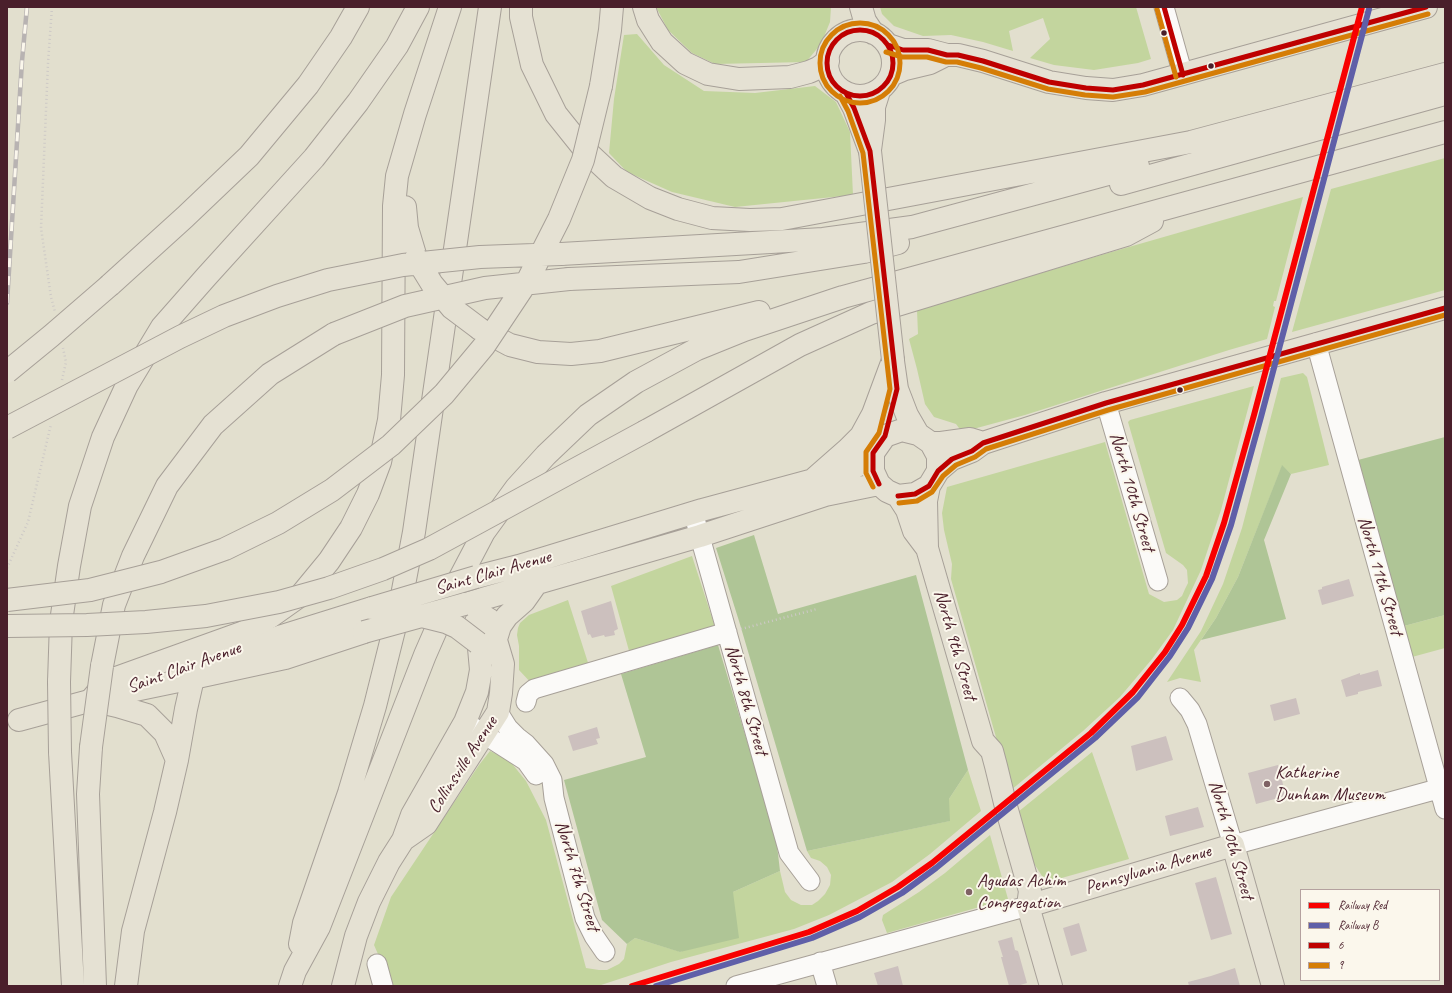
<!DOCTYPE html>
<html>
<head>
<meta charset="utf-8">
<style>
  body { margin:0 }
  #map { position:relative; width:1452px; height:993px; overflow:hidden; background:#e2dfce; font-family:Caveat,sans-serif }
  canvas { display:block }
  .frame { position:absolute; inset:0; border:8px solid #4a1f2b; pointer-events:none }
  .legend { position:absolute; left:1300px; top:889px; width:140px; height:92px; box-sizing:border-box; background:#fbf7ec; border:1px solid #b4a19f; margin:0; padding:5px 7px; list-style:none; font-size:12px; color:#4a1f2b }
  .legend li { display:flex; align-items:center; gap:8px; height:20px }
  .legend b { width:20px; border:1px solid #b4a19f }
</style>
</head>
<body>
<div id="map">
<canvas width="1452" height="993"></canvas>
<div class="frame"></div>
<ul class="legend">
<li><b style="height:5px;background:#f80000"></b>Railway Red</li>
<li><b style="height:5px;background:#5f5fa8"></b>Railway B</li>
<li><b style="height:5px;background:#be0000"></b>6</li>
<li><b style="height:5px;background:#d57d06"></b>9</li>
</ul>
</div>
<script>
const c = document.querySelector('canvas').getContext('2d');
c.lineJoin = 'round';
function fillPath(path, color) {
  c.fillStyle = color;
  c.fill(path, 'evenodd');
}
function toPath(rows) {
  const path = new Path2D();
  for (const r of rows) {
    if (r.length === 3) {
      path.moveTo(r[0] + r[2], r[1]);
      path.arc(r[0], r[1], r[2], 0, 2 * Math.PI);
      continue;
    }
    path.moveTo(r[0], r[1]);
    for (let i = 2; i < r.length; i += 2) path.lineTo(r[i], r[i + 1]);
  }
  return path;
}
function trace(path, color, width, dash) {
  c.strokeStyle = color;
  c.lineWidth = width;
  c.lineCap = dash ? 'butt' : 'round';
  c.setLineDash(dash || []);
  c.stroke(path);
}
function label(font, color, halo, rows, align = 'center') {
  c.font = font + ' Caveat,sans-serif';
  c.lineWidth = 4;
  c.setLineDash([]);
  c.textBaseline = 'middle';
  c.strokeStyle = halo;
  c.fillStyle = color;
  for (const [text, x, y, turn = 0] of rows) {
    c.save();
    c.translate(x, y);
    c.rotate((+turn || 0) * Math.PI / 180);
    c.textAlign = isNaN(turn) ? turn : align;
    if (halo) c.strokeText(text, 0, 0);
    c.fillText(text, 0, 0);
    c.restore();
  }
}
const green = toPath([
  [656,7,831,7,830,22,821,44,806,62,715,64,692,53,668,30],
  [880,7,1136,7,1151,59,1138,63,1094,70,1054,65,1030,58,1050,39,1043,18,1009,31,1013,51,983,42,951,35,923,36,894,26,882,14],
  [637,34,664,65,704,91,755,93,815,86,836,102,850,132,853,195,735,207,672,192,627,172,609,153,614,99,624,35],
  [1445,158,1445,290,1292,332,1331,189],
  [1303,197,1276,301,1274,301,1273,306,1275,307,1267,339,1229,350,1025,415,962,432,956,424,934,417,925,404,917,369,909,339,918,334,917,310,1108,253],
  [1303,373,1307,377,1329,465,1291,474,1282,466,1238,577,1216,618,1194,650,1201,682,1180,678,1167,682,1201,631,1223,584,1242,528,1281,378],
  [1254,386,1221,510,1201,570,1173,630,1152,659,1120,697,1083,731,1011,790,951,579,952,564,944,530,942,513,947,487,1105,442,1149,594,1164,602,1177,600,1182,596,1185,589,1188,583,1187,570,1183,565,1166,553,1128,422,1130,420],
  [692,556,716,630,631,658,611,586],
  [568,600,590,669,533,685,519,670,519,646,517,635,518,628,520,623,529,615],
  [1445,615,1445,648,1412,657,1404,626],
  [490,751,509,760,526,781,546,820,586,968,599,970,607,970,619,964,624,959,627,944,635,938,681,952,733,892,780,871,785,892,791,900,801,905,812,905,818,901,825,894,830,885,831,875,827,867,820,861,811,858,807,851,949,821,949,799,968,770,981,811,930,854,892,882,829,915,794,929,671,962,598,986,392,986,374,945,391,897,479,765],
  [1092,752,1129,859,1051,881,1042,876,1031,859,1018,812],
  [990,835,1008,899,887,933,882,920,883,915,919,892,945,873]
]);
const forest = toPath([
  [1445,437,1445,615,1404,626,1358,460],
  [1282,465,1291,474,1264,540,1286,619,1201,640,1216,618,1238,577],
  [754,535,778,614,916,575,968,770,949,799,950,821,807,851,739,621,716,548],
  [718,645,776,837,780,871,733,892,739,938,680,952,635,938,627,944,602,920,564,780,646,757,621,674]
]);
const building = toPath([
  [1349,579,1354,596,1322,605,1318,590,1322,589,1322,587],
  [611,601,618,629,614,631,615,635,605,637,604,635,592,638,590,634,588,635,581,611],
  [1378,670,1382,686,1358,692,1358,694,1346,697,1341,680,1360,673,1360,675],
  [1296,698,1300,714,1274,721,1270,705],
  [597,727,600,738,596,739,598,744,573,751,568,736],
  [1166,736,1173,760,1136,771,1131,746],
  [1278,765,1286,796,1256,804,1248,773],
  [1198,807,1204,827,1170,836,1165,816],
  [1216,877,1232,934,1211,940,1195,883],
  [1079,923,1087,951,1071,956,1063,928],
  [1012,937,1015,950,1018,951,1027,983,1017,986,1009,986,1001,957,1003,957,998,941],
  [898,966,903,986,878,986,874,973],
  [1235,968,1240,986,1189,986,1188,982,1211,976]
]);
const path = toPath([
  [52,7,48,63,41,228,51,297,55,312],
  [62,380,66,362,63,348],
  [7,568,28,522,51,424],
  [741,629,817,609]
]);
const minor = toPath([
  [1164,7,1183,75],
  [1316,343,1445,809],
  [1106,403,1158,581],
  [693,512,789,853,810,881],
  [1180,698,1190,710,1197,724,1233,845,1445,787],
  [526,702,528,694,534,689,727,632],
  [498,712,508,728,517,737,526,744,544,764,552,780,554,798,585,918,594,936,605,952],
  [465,722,526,761,536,775],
  [820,962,827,986],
  [377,964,383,986],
  [736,986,1028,906]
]);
const major = toPath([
  [861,7,865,21,873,33],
  [860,63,33],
  [888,45,903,50,928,50,947,55,958,55,983,61,1049,82,1086,88,1113,90,1143,85,1426,7],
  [891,75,905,69,930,63,942,57],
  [846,93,854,108,870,151],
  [870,150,874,120,874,107,879,91],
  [893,361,897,389,907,415,918,434],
  [931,443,941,443,970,439,983,443],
  [938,471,952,459,972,451,983,443,1106,403,1445,308],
  [815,478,848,449,861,436,873,414,893,360],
  [929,486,926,501,927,548,983,741,992,751,996,766,1005,803,1030,891,1028,906,1051,986],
  [898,496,907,510,914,531,926,547],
  [476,577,519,566,702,510,813,480,839,474,861,464,873,453,885,436,902,430,918,434,931,443,938,456,938,471,929,486,915,494,898,496,887,491,879,484,873,471,873,453],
  [465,604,700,536,825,495,879,484],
  [496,639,500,626,507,616,524,601,536,584],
  [188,664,207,657,279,637,372,608],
  [19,720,111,695,193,678,285,658,364,632],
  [403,840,426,824,498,712,501,693,503,664,490,620,480,614],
  [1028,906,1233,845,1273,986],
  [343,986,356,936,369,902,389,862,403,840,412,815,465,722,477,692,481,670,479,648,474,626,480,614,477,601]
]);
const highway = toPath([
  [521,7,521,17,532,65,556,114,584,149,614,177,650,198,678,209,712,218,750,220,782,219,1191,142,1445,74],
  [644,7,648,20,662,42,685,63,708,74,739,79,790,77,809,72,818,68,828,61],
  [601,86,610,30,612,7],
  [1121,184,1445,94],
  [405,207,407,228,416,258],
  [561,254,823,239,912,227,1138,166],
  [569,279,739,272,864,252,898,243],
  [110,285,185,217,249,156,308,85,341,37,358,7],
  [480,329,510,345,538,352,571,354,600,351,759,312],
  [646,431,800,345,871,313,1126,235,1152,221],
  [102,666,114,605,133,556,167,486,213,425,270,374,334,334],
  [59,682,61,622,69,566,80,506,103,437,127,385,162,327,206,277,314,158,358,102,397,46,418,7],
  [91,700,101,688,116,678,244,632,270,617,301,595,329,561,351,528,368,494,380,462,389,420,393,375,394,206,397,176,415,114,450,7],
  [91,700,117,706,147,715,165,733,177,760,165,812,133,931,126,986],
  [91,747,88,794,95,986],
  [60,752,73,986],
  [177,760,186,709,193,678,207,657],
  [300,944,304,923,349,793,375,706,400,606,414,532,490,7],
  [290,986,295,971,319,927,425,655,453,591,484,532,516,488,546,455,588,415,636,382,697,349,744,330,843,297,1445,132]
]);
const rail = toPath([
  [7,303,22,61,27,7]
]);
const majorBridge = toPath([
  [870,151,893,360],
  [372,608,476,577],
  [422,616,446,622,457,627,478,643],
  [364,632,465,604]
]);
const highwayBridge = toPath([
  [416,258,432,284,452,308,480,329],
  [334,334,405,306,485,288,569,279],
  [7,372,51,336,110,285],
  [7,428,180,337,224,316,277,296,328,280,403,265,480,257,561,254],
  [7,600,90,590,161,572,225,549,278,523,332,490,391,445,444,394,484,346,528,280,559,219,583,160,601,86],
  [7,626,87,625,146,622,206,616,279,602,329,588,383,569,429,549,646,431],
  [59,682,60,752],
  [91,747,102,666]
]);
const bus1 = toPath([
  [1164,7,1183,75],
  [860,63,33],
  [888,45,903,50,928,50,947,55,958,55,983,61,1049,82,1086,88,1113,90,1143,85,1426,7],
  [846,93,854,108,870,151,897,389,885,436,873,453,873,471,879,484],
  [898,496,915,494,929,486,938,471,952,459,972,451,983,443,1106,403,1445,308]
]);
const bus2 = toPath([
  [1157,9,1176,77],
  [860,63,40],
  [886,52,902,57,927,57,946,62,957,62,981,68,1048,89,1085,95,1113,97,1145,92,1428,14],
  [840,96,848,111,863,153,890,389,879,433,866,452,866,473,873,487],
  [899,503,917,501,932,492,943,476,956,465,975,457,986,449,1108,410,1445,315]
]);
const rail1 = toPath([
  [632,986,809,932,857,911,898,887,932,863,1091,733,1133,692,1165,652,1182,625,1206,576,1224,523,1254,415,1362,7]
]);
const rail2 = toPath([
  [656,986,812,938,860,917,902,893,936,868,1095,738,1138,697,1170,656,1188,628,1212,579,1231,525,1261,417,1369,9]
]);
const markers = [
  [1164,33,3.5,"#4a1f2b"],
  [1211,66,3.5,"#4a1f2b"],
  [1180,390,3.5,"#4a1f2b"],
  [1267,784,4,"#7f6264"],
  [969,892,4,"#7f6264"]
];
const streetNames = [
  ["North 10th Street",1132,492,74],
  ["Saint Clair Avenue",493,573,-16],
  ["North 11th Street",1380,576,74],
  ["North 9th Street",955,645,74],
  ["Saint Clair Avenue",184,668,-20],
  ["North 8th Street",746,700,74],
  ["Collinsville Avenue",463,765,-57],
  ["North 10th Street",1231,840,74],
  ["Pennsylvania Avenue",1148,870,-17],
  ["North 7th Street",577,876,73]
];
const poiNames = [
  ["Katherine",1275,773],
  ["Dunham Museum",1275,795],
  ["Agudas Achim",977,881],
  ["Congregation",977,903]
];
fillPath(green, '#c3d59e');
fillPath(forest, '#afc596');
fillPath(building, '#ccc0be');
trace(minor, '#a7a098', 21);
trace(major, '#a7a098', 24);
trace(highway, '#a7a098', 24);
trace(path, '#cdc9c6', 2.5, [1, 3]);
trace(minor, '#fbfaf8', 19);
trace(major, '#e5e1d3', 22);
trace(highway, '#e5e1d3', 22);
trace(rail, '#b8b3b2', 4.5);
trace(rail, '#fbf7ec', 3, [9]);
trace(majorBridge, '#a7a098', 24, []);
trace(highwayBridge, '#a7a098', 24, []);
trace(majorBridge, '#e5e1d3', 22);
trace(highwayBridge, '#e5e1d3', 22);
trace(bus1, '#be0000', 5);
trace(bus2, '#d57d06', 5);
trace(rail1, '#f80000', 6);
trace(rail2, '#5f5fa8', 6);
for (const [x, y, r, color] of markers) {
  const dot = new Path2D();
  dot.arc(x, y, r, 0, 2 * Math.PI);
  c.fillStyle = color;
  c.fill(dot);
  trace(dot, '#fbf7ec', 1.5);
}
label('19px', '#4a1f2b', '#fbf7ec', streetNames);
label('19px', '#4a1f2b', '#fbf7ec', poiNames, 'left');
</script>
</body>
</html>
